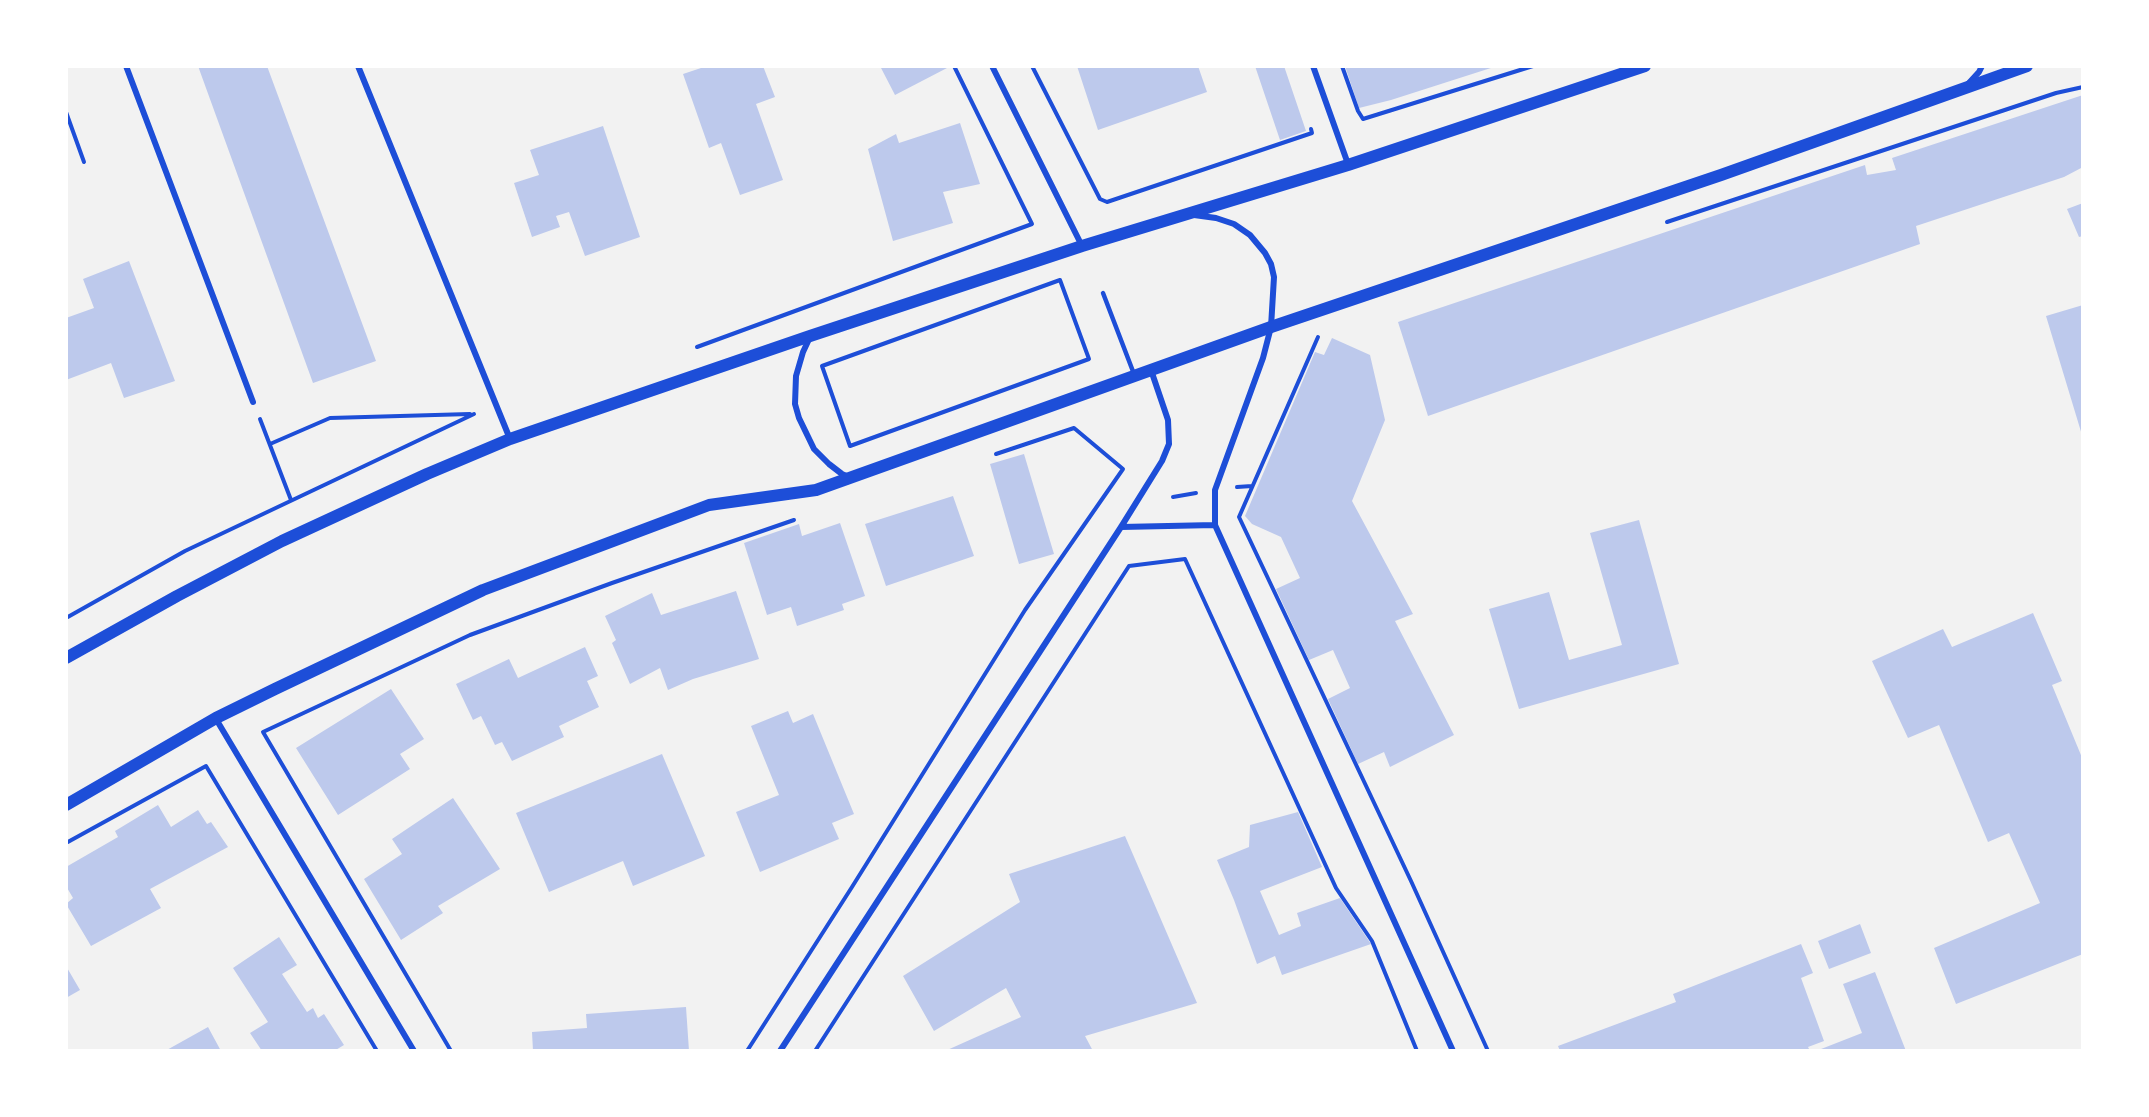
<!DOCTYPE html>
<html>
<head>
<meta charset="utf-8">
<style>
  body { margin:0 }
  #map { position:relative; width:2149px; height:1117px; overflow:hidden; background:#f2f2f2; font-family:Literata,serif }
  canvas { display:block }
  .frame { position:absolute; inset:0; border:68px solid #fff; pointer-events:none }
</style>
</head>
<body>
<div id="map">
<canvas width="2149" height="1117"></canvas>
<div class="frame"></div>
</div>
<script>
const c = document.querySelector('canvas').getContext('2d');
c.lineJoin = 'round';
function fillPath(path, color) {
  c.fillStyle = color;
  c.fill(path, 'evenodd');
}
function toPath(rows) {
  const path = new Path2D();
  for (const r of rows) {
    path.moveTo(r[0], r[1]);
    for (let i = 2; i < r.length; i += 2) path.lineTo(r[i], r[i + 1]);
  }
  return path;
}
function trace(path, color, width, dash) {
  c.strokeStyle = color;
  c.lineWidth = width;
  c.lineCap = dash ? 'butt' : 'round';
  c.setLineDash(dash || []);
  c.stroke(path);
}
const building = toPath([
  [198,66,267,66,376,361,313,383],
  [707,66,763,66,775,97,756,104,783,180,740,195,721,143,709,148,683,74],
  [880,66,946,66,947,68,895,95],
  [1077,66,1198,66,1207,92,1098,130],
  [1255,66,1284,66,1306,131,1280,140],
  [1345,66,1494,66,1494,67,1391,100,1359,108],
  [2083,95,2083,167,2064,177,1916,226,1920,244,1428,416,1398,322,1865,165,1867,175,1896,170,1892,158],
  [960,123,980,184,943,192,953,223,893,241,868,149,896,134,899,143],
  [603,126,640,237,585,256,569,212,556,216,560,227,532,237,514,183,539,175,530,150],
  [2083,203,2083,236,2079,237,2067,209],
  [129,261,175,381,124,398,111,363,66,380,66,318,94,308,83,279],
  [2083,305,2083,435,2082,435,2046,316],
  [1332,338,1370,355,1385,420,1352,501,1413,614,1395,621,1454,735,1390,767,1384,752,1358,764,1328,699,1350,688,1333,650,1309,660,1276,589,1300,578,1281,537,1252,524,1245,516,1315,352,1324,355],
  [1024,454,1054,554,1019,564,990,464],
  [953,496,974,556,886,586,865,524],
  [1639,520,1679,664,1519,709,1489,609,1549,592,1569,660,1622,645,1590,533],
  [840,523,865,596,842,604,844,610,797,626,791,607,767,615,744,543,799,524,802,536],
  [736,591,759,659,693,679,668,690,660,668,630,684,612,643,616,640,605,616,652,593,661,615],
  [2033,613,2062,681,2052,685,2083,760,2083,954,1956,1004,1934,948,2040,903,2009,833,1988,842,1939,725,1908,738,1872,661,1943,629,1952,647],
  [585,647,598,676,587,681,599,707,559,726,564,737,512,761,502,742,495,745,481,716,473,720,456,684,509,659,518,678],
  [391,689,424,739,400,754,410,769,338,815,296,748],
  [788,711,793,723,813,714,854,814,832,823,839,839,760,872,736,812,779,795,751,726],
  [662,754,705,856,633,886,623,861,549,892,516,813],
  [453,798,500,869,438,906,443,913,401,940,364,879,402,854,392,839],
  [158,805,171,827,198,810,207,824,211,822,228,847,150,889,161,908,91,946,66,904,73,898,66,886,66,867,118,837,115,831],
  [1298,812,1322,867,1260,891,1279,935,1301,926,1297,913,1340,898,1371,944,1282,975,1275,956,1257,964,1234,900,1217,860,1249,847,1250,825],
  [1125,836,1197,1003,1085,1036,1093,1051,945,1051,1021,1017,1006,988,934,1031,903,976,1020,902,1009,874],
  [1860,924,1871,953,1829,969,1818,941],
  [279,937,297,965,282,974,307,1012,313,1008,318,1018,324,1014,344,1045,334,1051,262,1051,250,1033,268,1022,233,968],
  [1801,944,1813,973,1801,978,1824,1041,1808,1047,1810,1051,1560,1051,1558,1046,1676,1002,1673,994],
  [66,966,80,990,66,998],
  [1875,972,1906,1051,1816,1051,1862,1033,1843,984],
  [686,1007,689,1051,533,1051,532,1032,587,1028,586,1014],
  [208,1027,221,1051,165,1051]
]);
const path = toPath([
  [1032,66,1100,199,1107,202,1312,133,1311,129],
  [1342,66,1358,111,1363,119,1533,66],
  [66,112,84,162],
  [1667,222,2056,93,2083,87],
  [1060,280,1089,359,850,446,822,366,1060,280],
  [1318,337,1239,517,1411,881,1488,1051],
  [697,347,1032,224,954,66],
  [260,419,291,500],
  [270,444,330,418,470,414],
  [1237,487,1252,486],
  [1173,497,1196,493],
  [66,618,185,551,474,414],
  [66,843,206,766,377,1051],
  [451,1051,263,732,470,635,612,583,794,520],
  [747,1051,852,887,1025,610,1123,469,1074,428,996,454],
  [815,1051,1129,566,1185,559,1336,888,1372,941,1417,1051]
]);
const service = toPath([
  [1103,293,1134,374]
]);
const minor = toPath([
  [126,66,253,402],
  [358,66,510,439],
  [992,66,1082,246],
  [1313,66,1348,164],
  [1968,84,1979,72,1982,66],
  [1194,215,1216,218,1234,224,1250,235,1265,253,1271,264,1274,277,1271,327,1263,358,1215,490,1215,525,1453,1051],
  [810,337,803,352,796,376,795,404,799,418,814,449,829,464,842,474,849,477],
  [1121,527,1215,525],
  [216,719,414,1051],
  [780,1051,1121,527,1162,461,1169,444,1168,420,1151,370]
]);
const secondary = toPath([
  [66,658,177,596,282,541,427,474,510,439,810,336,1082,246,1348,165,1645,66],
  [66,805,216,718,275,689,483,590,608,543,709,505,816,490,1271,327,1721,175,2027,66]
]);
fillPath(building, '#bdc9ec');
trace(path, '#1d4ed8', 4);
trace(service, '#1d4ed8', 4.5);
trace(minor, '#1d4ed8', 6);
trace(secondary, '#1d4ed8', 12);
</script>
</body>
</html>
